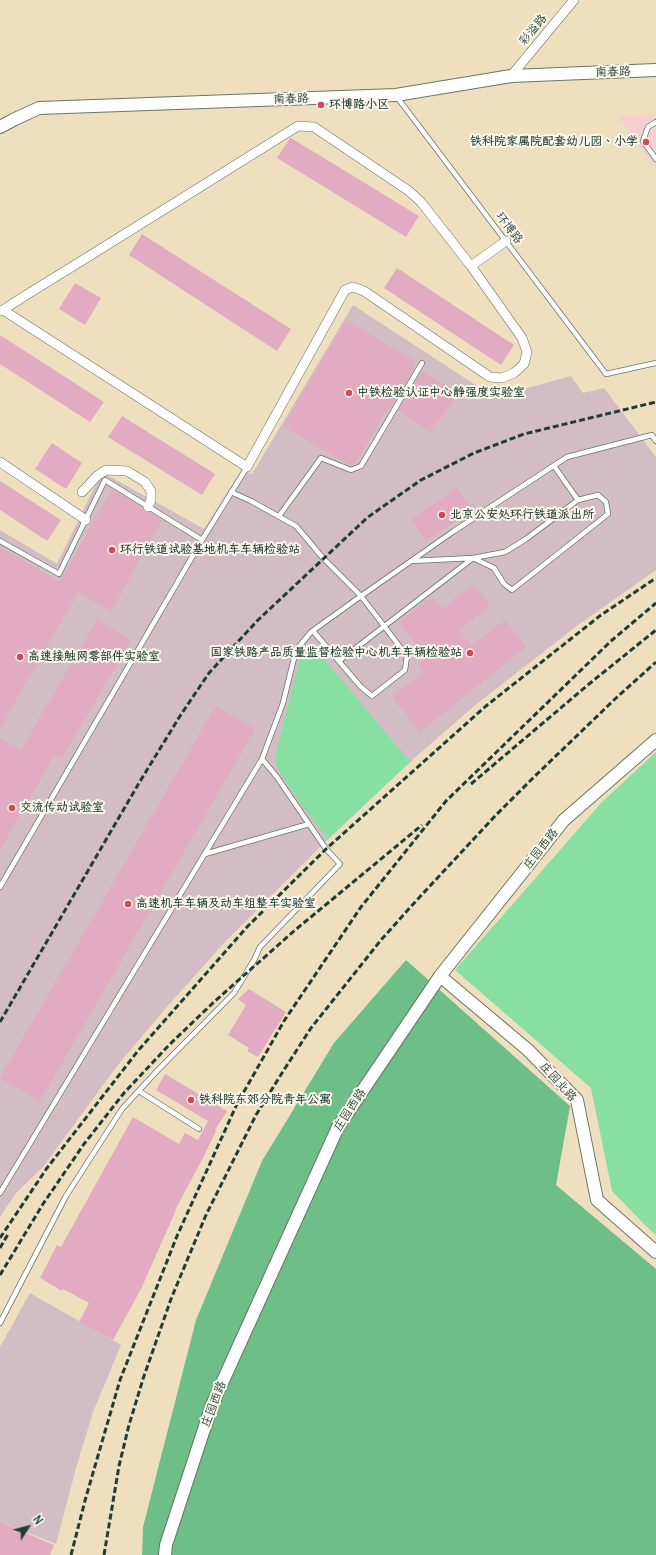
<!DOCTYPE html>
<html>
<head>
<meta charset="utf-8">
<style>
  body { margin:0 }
  #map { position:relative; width:656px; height:1555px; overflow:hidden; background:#eee0bf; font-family:Delius,sans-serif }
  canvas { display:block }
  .north { position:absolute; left:8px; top:1507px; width:40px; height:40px; -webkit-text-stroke:3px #fbf7ec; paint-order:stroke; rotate:54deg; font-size:11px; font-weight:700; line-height:16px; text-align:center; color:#1f3d34 }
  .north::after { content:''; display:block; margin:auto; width:14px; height:18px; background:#1f3d34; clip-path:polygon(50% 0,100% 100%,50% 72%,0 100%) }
</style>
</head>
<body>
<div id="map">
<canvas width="656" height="1555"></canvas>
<div class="north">N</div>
</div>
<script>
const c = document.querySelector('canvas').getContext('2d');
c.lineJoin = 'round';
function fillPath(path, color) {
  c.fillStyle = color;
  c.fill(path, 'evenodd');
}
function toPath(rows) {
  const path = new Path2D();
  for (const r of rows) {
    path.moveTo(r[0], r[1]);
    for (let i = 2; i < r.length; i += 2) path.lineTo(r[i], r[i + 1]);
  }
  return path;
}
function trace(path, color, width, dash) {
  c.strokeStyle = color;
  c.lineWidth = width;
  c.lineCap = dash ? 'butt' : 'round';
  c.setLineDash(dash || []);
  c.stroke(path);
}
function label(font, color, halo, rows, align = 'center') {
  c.font = font + ' Delius,"LXGW WenKai TC",sans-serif';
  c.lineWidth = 4;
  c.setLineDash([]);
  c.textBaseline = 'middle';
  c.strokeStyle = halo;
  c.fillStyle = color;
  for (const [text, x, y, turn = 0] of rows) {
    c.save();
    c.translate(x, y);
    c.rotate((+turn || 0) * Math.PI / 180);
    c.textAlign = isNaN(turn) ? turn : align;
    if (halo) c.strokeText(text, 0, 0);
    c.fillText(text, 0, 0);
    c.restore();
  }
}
const built = toPath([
  [656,115,656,169,618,116]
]);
const industrial = toPath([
  [353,305,494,397,571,376,583,393,604,388,656,457,656,570,578,625,473,707,410,762,319,848,225,942,165,1009,117,1066,43,1167,16,1193,0,1217,0,530,57,564,102,472,204,529,242,469,252,474],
  [30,1293,121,1345,93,1412,76,1468,56,1544,0,1522,0,1347]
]);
const green = toPath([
  [309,649,319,653,410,762,328,839,293,793,276,766,276,752,300,659,303,651],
  [656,752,656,1235,645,1225,612,1191,591,1088,455,970,602,802]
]);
const forest = toPath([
  [406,960,570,1106,556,1185,656,1269,656,1555,142,1555,143,1527,196,1320,262,1161,334,1043]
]);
const building = toPath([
  [290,138,291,138,419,216,406,237,277,158],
  [142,234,291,329,277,351,129,255],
  [397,268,514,345,501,365,384,288],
  [75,283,101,298,85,325,59,309],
  [346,320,415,361,412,366,415,367,391,407,389,406,354,465,351,466,283,426],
  [0,335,104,402,90,422,0,364],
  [422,371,457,393,441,419,439,418,430,431,398,411],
  [122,416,215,474,202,495,108,437],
  [52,443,82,463,66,489,35,469],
  [0,481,61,520,47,541,0,510],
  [457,488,472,510,426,541,411,519],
  [112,489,142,507,145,512,150,512,162,520,111,611,78,592,0,728,0,547,60,582],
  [474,585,490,606,459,630,471,646,505,620,526,647,420,732,392,696,424,672,418,664,426,658,399,622,432,597,442,609],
  [97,620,131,640,62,758,55,754,0,850,0,738,21,750],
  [216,706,255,729,40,1101,0,1078],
  [249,989,286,1012,258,1057,247,1051,249,1048,228,1035,246,1005,238,999],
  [165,1074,227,1111,215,1130,216,1131,203,1158,175,1210,176,1210,141,1289,113,1340,79,1322,89,1303,63,1289,62,1291,40,1278,57,1245,61,1247,133,1117,179,1144,185,1133,198,1140,208,1121,156,1090],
  [0,1522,54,1545,50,1555,0,1555]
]);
const service = toPath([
  [397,97,606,374,656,363],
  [656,122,648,127,643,141,656,159],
  [554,466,578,500],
  [231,492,251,501,296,526,323,558,361,596,407,656,405,670,372,696,361,687,313,631],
  [279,516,321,458,351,470,361,466,422,363],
  [0,541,59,574,105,480,202,540],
  [339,661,473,558,505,552,526,539,578,500,598,495,606,502,608,514,512,590,504,584,494,568,473,558,411,561],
  [205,854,309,824],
  [0,887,202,540,247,467],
  [139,1091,199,1129],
  [0,1193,262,759],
  [0,1323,66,1196,122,1109,156,1072,234,993,254,960,260,947,340,864,326,849,277,777,262,759,283,703,296,650,311,632,361,596,454,531,567,457,652,435,656,441]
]);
const minor = toPath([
  [511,76,574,0],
  [471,266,506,241],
  [0,311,3,310,23,297,91,255,298,126,314,127,409,191,421,202,471,266,522,338,527,352,524,364,514,373,502,378,490,377,364,291,353,287,345,290,247,467,3,310],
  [0,462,86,520],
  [82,492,97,476,106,470,127,471,145,482,151,491,151,500,148,507]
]);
const tertiary = toPath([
  [0,127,15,119,39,108,396,95,511,76,656,70],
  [440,976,528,1050,577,1100,597,1200,656,1252],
  [165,1555,166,1545,212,1405,338,1127,440,976,564,820,656,740]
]);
const rail = toPath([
  [471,784,589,684,656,630],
  [0,1022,139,783,180,716,209,673,258,620,368,517,421,480,474,453,524,434,656,402],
  [0,1238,47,1168,137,1052,247,927,326,849,486,706,601,615,656,578],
  [0,1248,8,1234],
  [0,1275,43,1204,84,1144,124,1093,170,1044,215,1001,294,931,422,825],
  [71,1555,86,1497,120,1380,177,1236,237,1104,284,1021,361,907,446,801,611,641,656,603],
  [104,1555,119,1466,129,1425,143,1379,171,1299,206,1215,256,1115,282,1073,311,1028,381,940,416,901,496,815,533,778,615,699,656,662]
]);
const markers = [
  [321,105,4,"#d1495b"],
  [646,142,4,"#d1495b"],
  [349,393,4,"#d1495b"],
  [442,515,4,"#d1495b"],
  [112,550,4,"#d1495b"],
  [470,653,4,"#d1495b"],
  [20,657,4,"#d1495b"],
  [12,808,4,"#d1495b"],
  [128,904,4,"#d1495b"],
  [191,1100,4,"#d1495b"]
];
const streetNames = [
  ["彩溢路",533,30,-50],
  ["南春路",613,72,-2],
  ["南春路",291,99,-2],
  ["环博路",509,228,53],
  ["庄园西路",541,849,-52],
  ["庄园北路",558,1082,48],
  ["庄园西路",350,1110,-57],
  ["庄园西路",214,1404,-69]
];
const poiNames = [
  ["环博路小区",329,105],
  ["铁科院家属院配套幼儿园、小学",638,142,"right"],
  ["中铁检验认证中心静强度实验室",357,393],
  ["北京公安处环行铁道派出所",450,515],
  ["环行铁道试验基地机车车辆检验站",120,550],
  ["国家铁路产品质量监督检验中心机车车辆检验站",462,653,"right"],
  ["高速接触网零部件实验室",28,657],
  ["交流传动试验室",20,808],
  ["高速机车车辆及动车组整车实验室",136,904],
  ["铁科院东郊分院青年公寓",199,1100]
];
fillPath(built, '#f7cfd0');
fillPath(industrial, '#d2bdc5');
fillPath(green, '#88dfa2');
fillPath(forest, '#6ebe88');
fillPath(building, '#e1abc1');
trace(service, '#677665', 6);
trace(minor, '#677665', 10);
trace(tertiary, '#677665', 14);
trace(service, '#fff', 4.5);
trace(minor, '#fff', 9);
trace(tertiary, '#fff', 12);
trace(rail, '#1f3d34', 3, [6, 3]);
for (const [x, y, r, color] of markers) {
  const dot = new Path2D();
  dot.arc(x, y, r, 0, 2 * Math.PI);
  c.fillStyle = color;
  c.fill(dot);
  trace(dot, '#fbf7ec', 1.5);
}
label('12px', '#1f3d34', '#fbf7ec', streetNames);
label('bold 12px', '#1f3d34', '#fbf7ec', poiNames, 'left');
</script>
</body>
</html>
